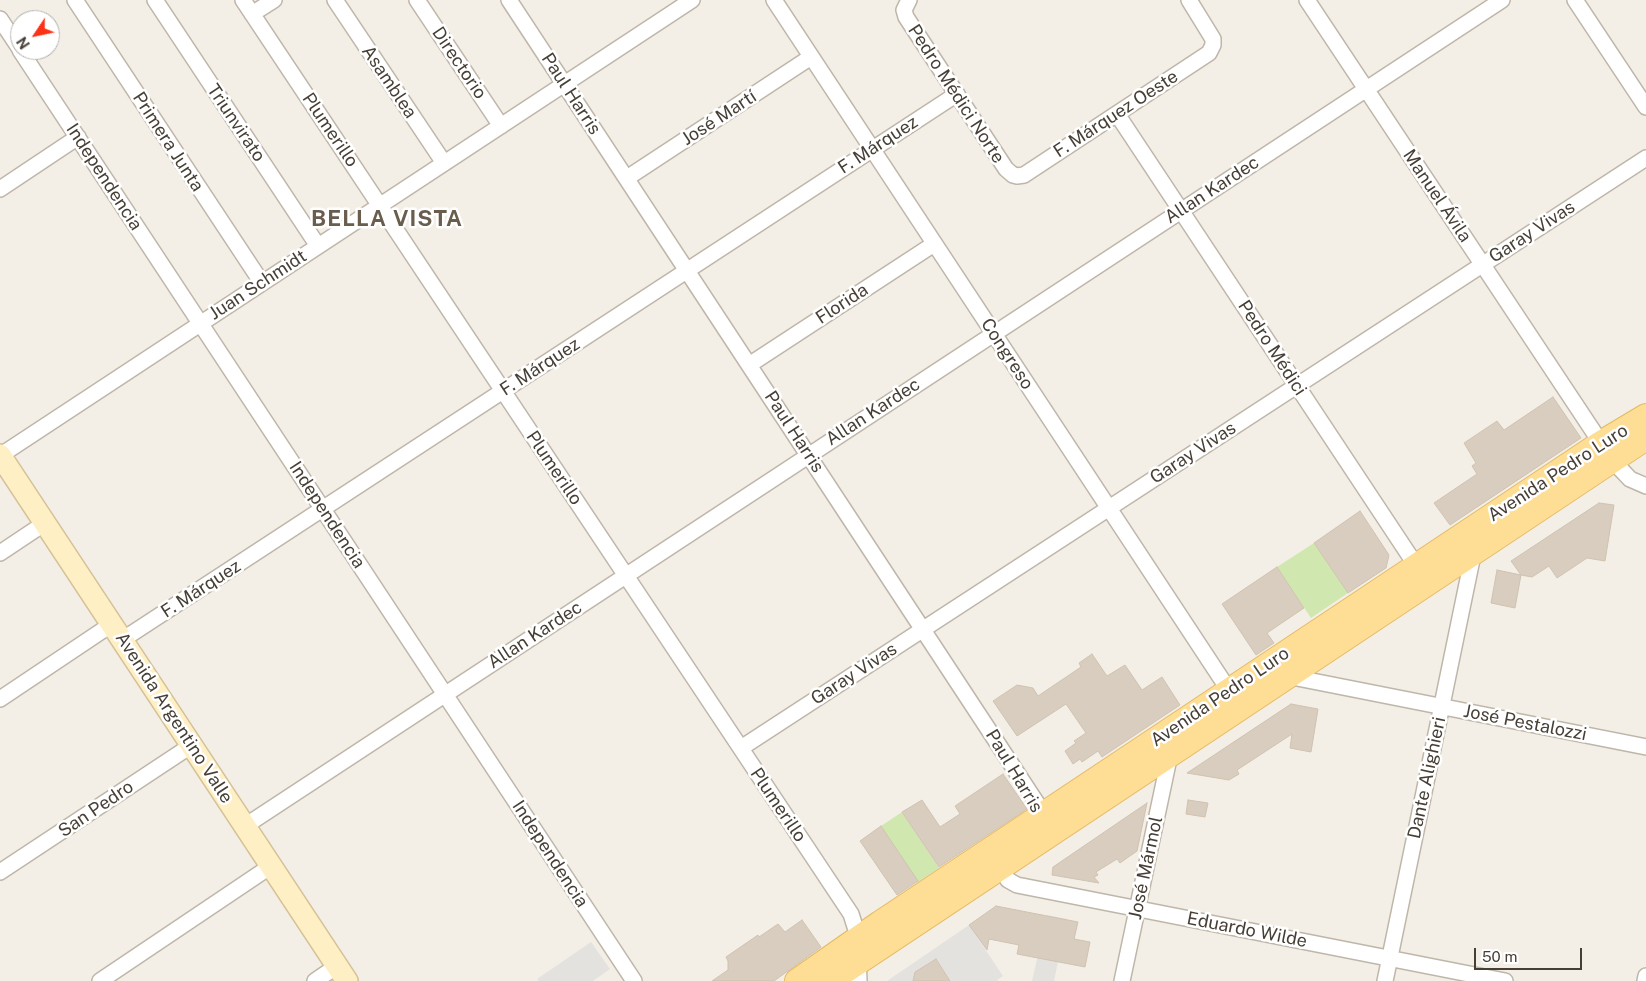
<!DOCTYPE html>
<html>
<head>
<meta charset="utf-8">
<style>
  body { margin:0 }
  #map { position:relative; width:1646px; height:981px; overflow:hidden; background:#f3efe7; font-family:"Public Sans",sans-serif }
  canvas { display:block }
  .north { position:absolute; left:10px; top:10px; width:50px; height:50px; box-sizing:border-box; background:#fff; border:1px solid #b5b2af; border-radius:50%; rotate:236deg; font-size:14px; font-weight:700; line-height:20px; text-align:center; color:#463f36 }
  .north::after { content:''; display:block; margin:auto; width:18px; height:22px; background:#fb3216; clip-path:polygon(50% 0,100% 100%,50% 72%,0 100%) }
  .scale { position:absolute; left:1474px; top:948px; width:108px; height:22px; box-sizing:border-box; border:2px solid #463f36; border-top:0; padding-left:6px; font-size:15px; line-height:18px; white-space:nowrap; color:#463f36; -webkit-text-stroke:4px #fff; paint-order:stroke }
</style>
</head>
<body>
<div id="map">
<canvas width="1646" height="981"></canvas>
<div class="north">N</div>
<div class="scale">50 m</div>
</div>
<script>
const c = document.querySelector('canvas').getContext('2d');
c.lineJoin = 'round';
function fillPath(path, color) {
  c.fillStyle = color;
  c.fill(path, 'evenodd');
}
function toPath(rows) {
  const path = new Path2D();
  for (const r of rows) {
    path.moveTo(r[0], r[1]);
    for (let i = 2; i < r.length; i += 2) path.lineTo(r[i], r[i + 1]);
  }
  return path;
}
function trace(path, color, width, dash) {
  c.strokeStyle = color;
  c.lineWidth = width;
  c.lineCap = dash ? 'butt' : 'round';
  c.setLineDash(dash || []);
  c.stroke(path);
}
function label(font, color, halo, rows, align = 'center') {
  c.font = font + ' "Public Sans",sans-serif';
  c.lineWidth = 5;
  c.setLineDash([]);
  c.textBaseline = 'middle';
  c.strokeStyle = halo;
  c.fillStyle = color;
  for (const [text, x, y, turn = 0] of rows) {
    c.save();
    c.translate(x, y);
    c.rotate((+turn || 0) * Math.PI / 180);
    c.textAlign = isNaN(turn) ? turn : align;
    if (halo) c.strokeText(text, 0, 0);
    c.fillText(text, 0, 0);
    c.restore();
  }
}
const green = toPath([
  [1314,543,1348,593,1311,618,1277,567],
  [902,812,939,868,918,882,881,826]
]);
const parking = toPath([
  [1047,915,1067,919,1054,981,1032,981],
  [969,925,1003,976,997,980,998,981,950,981,936,959,915,972,913,981,887,981],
  [591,942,610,969,593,981,539,981,537,979]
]);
const building = toPath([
  [1553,397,1581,438,1450,525,1434,503,1477,474,1472,466,1476,463,1464,443,1497,421,1504,430,1553,397],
  [1599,503,1614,505,1605,561,1587,558,1557,578,1549,566,1532,577,1521,575,1511,561,1599,503],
  [1360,511,1389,555,1386,568,1348,593,1314,543,1360,511],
  [1277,567,1304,608,1267,633,1274,643,1256,655,1222,604,1277,567],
  [1497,570,1521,575,1515,608,1491,603,1497,570],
  [1092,654,1107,676,1125,665,1142,690,1162,677,1180,705,1102,757,1098,751,1082,762,1080,759,1073,764,1065,751,1076,743,1074,741,1086,733,1066,704,1017,736,993,701,1017,685,1033,688,1038,696,1081,667,1079,663,1092,654],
  [1291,704,1318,709,1311,752,1290,748,1292,734,1237,770,1239,774,1229,780,1187,773,1291,704],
  [1003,774,1027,809,939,867,902,812,922,800,940,827,960,814,955,806,1003,774],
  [1188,800,1208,803,1205,817,1186,814,1188,800],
  [1147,803,1137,851,1120,863,1117,859,1096,872,1098,875,1094,877,1099,883,1052,875,1053,867,1147,803],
  [881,826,918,881,897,895,860,841,881,826],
  [996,906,1078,922,1074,939,1090,942,1085,967,1017,954,1019,945,989,939,987,950,969,925,996,906],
  [802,920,821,947,774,981,712,981,728,970,728,961,726,957,758,935,759,937,778,924,785,932,802,920],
  [936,959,950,981,913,981,915,972,936,959]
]);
const street = toPath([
  [75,0,262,283],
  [155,0,318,246],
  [243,0,851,914,857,933,859,981],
  [335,0,444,163],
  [417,0,501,126],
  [509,0,1044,814,1040,819],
  [774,0,1234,698],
  [909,0,904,10,906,17,1006,169,1013,175,1017,176,1024,175,1209,53,1213,45,1213,39,1189,0],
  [1307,0,1601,443],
  [1575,0,1646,107],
  [252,14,274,0],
  [0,19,20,49],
  [20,50,634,981],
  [1117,114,1421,573],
  [627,178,811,57],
  [0,189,78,137],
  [749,365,934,244],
  [1,455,692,0],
  [1612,460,1630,479,1646,486],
  [0,553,45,523],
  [122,640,957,94],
  [1287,676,1646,747],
  [0,699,112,624],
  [741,748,1646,158],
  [245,826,1502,0],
  [1010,859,1006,866,1004,873,1008,880,1017,885,1505,981],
  [0,872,192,745],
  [100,981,271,866],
  [315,981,337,966],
  [1122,981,1170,754],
  [1385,981,1474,550],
  [1645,981,1646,976]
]);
const secondary = toPath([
  [0,455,347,981]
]);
const primary = toPath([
  [797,981,880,923,1601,443,1646,416],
  [830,981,1646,438]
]);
const streetNames = [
  ["Directorio",459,63,56],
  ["Asamblea",389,82,56],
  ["Paul Harris",571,94,57],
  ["Pedro Médici Norte",956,94,57],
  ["F. Márquez Oeste",1116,114,-33],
  ["José Martí",719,118,-33],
  ["Triunvirato",236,123,56],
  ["Plumerillo",330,130,56],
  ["Primera Junta",168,142,57],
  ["F. Márquez",878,145,-33],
  ["Independencia",104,177,57],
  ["Allan Kardec",1212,190,-33],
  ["Manuel Ávila",1437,196,56],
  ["Garay Vivas",1532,232,-33],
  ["Juan Schmidt",258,285,-33],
  ["Florida",842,304,-33],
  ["Pedro Médici",1272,348,57],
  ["Congreso",1007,354,57],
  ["F. Márquez",540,367,-33],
  ["Allan Kardec",873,412,-33],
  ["Paul Harris",794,432,57],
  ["Garay Vivas",1193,453,-33],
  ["Plumerillo",554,468,56],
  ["Avenida Pedro Luro",1558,473,-33],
  ["Independencia",327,515,57],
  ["F. Márquez",201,589,-33],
  ["Allan Kardec",535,635,-33],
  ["Garay Vivas",854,674,-33],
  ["Avenida Pedro Luro",1220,697,-34],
  ["Avenida Argentino Valle",174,718,57],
  ["José Pestalozzi",1525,723,11],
  ["Paul Harris",1014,771,59],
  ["Dante Alighieri",1427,778,-78],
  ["Plumerillo",778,805,56],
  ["San Pedro",96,809,-34],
  ["Independencia",550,854,57],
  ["José Mármol",1146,868,-78],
  ["Eduardo Wilde",1247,930,11]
];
const districtNames = [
  ["BELLA VISTA",387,219]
];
fillPath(green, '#d0e8af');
fillPath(parking, '#e4e2df');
fillPath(building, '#d8cdbf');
trace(building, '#d0c2af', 1);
trace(street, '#bfb6a9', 18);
trace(secondary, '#d4c296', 24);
trace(primary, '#e4ba64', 26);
trace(street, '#fff', 15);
trace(secondary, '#ffefc5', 21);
trace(primary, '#fedd94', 24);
label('18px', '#463f36', '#fff', streetNames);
c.letterSpacing = '1px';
label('bold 22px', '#695d4d', '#fff', districtNames);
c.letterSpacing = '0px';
</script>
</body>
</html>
